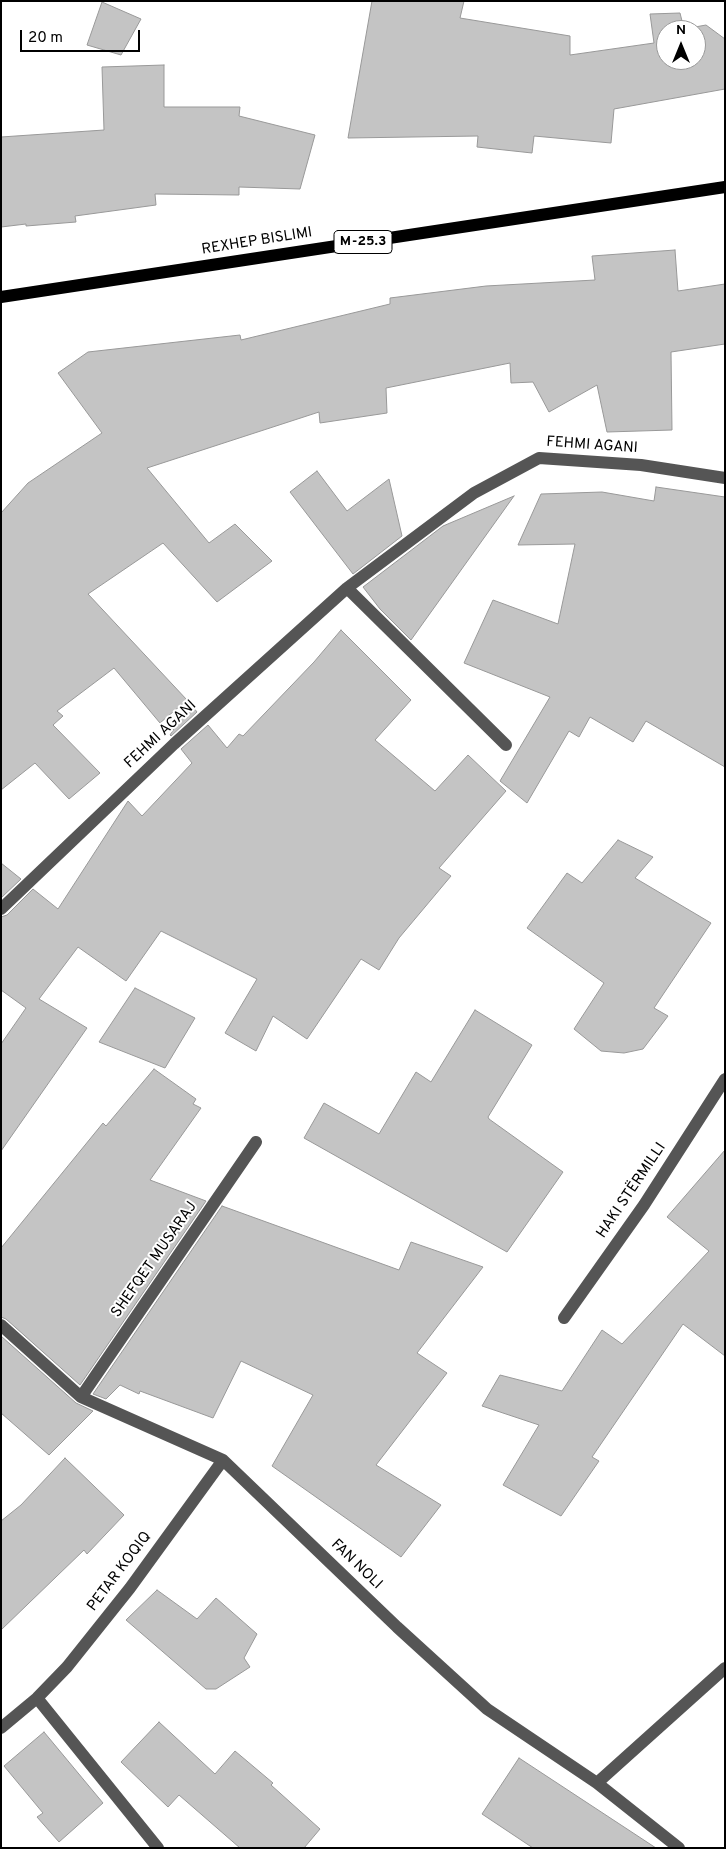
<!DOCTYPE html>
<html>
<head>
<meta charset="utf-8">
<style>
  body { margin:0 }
  #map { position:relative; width:726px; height:1849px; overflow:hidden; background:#fff; font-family:Overpass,sans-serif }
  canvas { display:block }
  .frame { position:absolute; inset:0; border:2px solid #000; pointer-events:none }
  .north { position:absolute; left:656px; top:20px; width:50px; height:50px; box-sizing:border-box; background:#fff; border:1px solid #999; border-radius:50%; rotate:0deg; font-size:14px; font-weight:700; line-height:20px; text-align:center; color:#000 }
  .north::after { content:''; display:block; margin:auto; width:18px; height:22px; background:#000; clip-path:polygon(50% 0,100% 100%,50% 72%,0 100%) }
  .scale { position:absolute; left:20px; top:30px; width:120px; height:22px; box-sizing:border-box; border:2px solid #000; border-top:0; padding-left:6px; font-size:15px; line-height:18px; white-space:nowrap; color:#000; -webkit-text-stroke:4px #fff; paint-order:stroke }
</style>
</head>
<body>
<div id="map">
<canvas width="726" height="1849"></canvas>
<div class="frame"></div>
<div class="north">N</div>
<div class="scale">20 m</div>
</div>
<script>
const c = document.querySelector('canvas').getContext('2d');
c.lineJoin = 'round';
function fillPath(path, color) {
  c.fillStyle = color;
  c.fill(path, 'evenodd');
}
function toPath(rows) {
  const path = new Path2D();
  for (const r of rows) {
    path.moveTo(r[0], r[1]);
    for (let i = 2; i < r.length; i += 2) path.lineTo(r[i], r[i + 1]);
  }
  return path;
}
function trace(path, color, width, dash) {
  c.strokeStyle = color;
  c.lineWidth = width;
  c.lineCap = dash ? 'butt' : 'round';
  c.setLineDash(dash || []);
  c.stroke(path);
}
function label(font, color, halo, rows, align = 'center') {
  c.font = font + ' Overpass,sans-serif';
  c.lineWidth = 4;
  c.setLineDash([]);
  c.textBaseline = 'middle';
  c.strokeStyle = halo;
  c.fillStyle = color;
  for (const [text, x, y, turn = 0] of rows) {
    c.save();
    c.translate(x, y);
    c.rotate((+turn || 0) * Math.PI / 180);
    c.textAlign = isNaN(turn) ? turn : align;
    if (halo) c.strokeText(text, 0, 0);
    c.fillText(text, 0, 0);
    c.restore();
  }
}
const building = toPath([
  [372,1,464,1,460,18,570,36,570,55,654,43,650,14,680,13,684,29,706,25,725,39,725,89,614,109,611,143,534,136,532,153,477,147,478,136,348,138,372,1],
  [666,30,696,30,696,60,666,60,666,30],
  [102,2,141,19,121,55,87,45,102,2],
  [164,65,164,107,240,107,239,116,315,135,300,189,239,187,239,195,155,194,156,205,75,216,76,222,26,226,26,224,1,227,1,137,104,130,102,67,164,65],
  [675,250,678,291,725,284,725,344,671,352,672,430,607,432,597,385,549,412,533,382,511,383,510,363,386,388,387,413,320,423,319,412,147,468,209,543,235,524,272,561,217,602,163,543,88,594,187,700,160,723,114,668,57,711,63,716,53,725,100,773,69,799,35,763,1,790,1,513,28,483,102,433,58,373,88,352,240,335,241,340,390,304,390,298,486,286,595,280,592,256,675,250],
  [317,471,347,511,389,479,402,536,353,574,290,492,317,471],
  [656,487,725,497,725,767,646,721,633,742,590,717,579,737,569,731,527,803,500,781,550,697,464,663,493,600,558,624,575,544,518,545,541,494,602,492,654,501,656,487],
  [514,496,411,640,380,609,363,587,443,526,514,496],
  [341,630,411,700,375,740,435,791,468,755,506,791,439,868,451,876,399,938,379,970,361,959,307,1039,273,1016,256,1051,225,1033,257,979,161,931,126,981,78,947,39,999,87,1028,1,1151,1,1044,26,1008,1,990,1,917,7,915,33,889,58,909,128,801,142,816,192,763,181,749,208,725,227,748,239,734,243,736,314,662,341,630],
  [190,703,197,712,171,736,170,735,190,703],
  [618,840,653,857,635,878,711,923,654,1008,668,1016,643,1049,624,1053,601,1051,574,1029,604,983,527,928,567,873,582,883,618,840],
  [1,863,21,879,1,898,1,863],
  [135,988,195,1018,165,1068,99,1042,135,988],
  [475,1010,532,1045,488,1117,489,1119,563,1172,507,1252,304,1138,324,1103,379,1134,416,1072,431,1082,475,1010],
  [154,1069,196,1099,193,1104,201,1108,150,1180,206,1201,80,1385,6,1319,1,1317,1,1248,103,1123,106,1126,154,1069],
  [725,1150,725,1356,683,1324,592,1457,599,1461,561,1516,503,1485,539,1425,482,1406,500,1375,562,1391,602,1330,622,1344,709,1251,667,1217,725,1150],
  [222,1206,399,1270,411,1242,483,1267,417,1353,447,1373,376,1465,441,1505,401,1557,272,1466,313,1395,241,1361,213,1418,140,1391,139,1394,120,1385,106,1399,93,1394,222,1206],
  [1,1336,76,1403,93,1411,49,1455,1,1413,1,1336],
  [65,1458,124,1515,87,1554,84,1550,1,1630,1,1521,21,1505,65,1458],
  [157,1590,197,1619,216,1598,257,1634,244,1658,250,1667,216,1689,206,1689,126,1620,157,1590],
  [159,1722,215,1774,235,1751,273,1783,271,1785,320,1829,304,1848,240,1848,179,1795,168,1807,121,1762,159,1722],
  [44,1732,103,1803,59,1842,37,1817,43,1813,4,1766,44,1732],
  [519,1758,656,1848,533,1848,482,1814,519,1758]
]);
const minor = toPath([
  [347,588,506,745],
  [1,909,174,744,347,588,474,493,539,458,641,465,725,478],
  [564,1318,644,1205,725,1079],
  [1,1325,81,1397,223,1460,397,1627,487,1709,597,1783,679,1848],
  [81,1397,256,1142],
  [37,1698,158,1848],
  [1,1728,37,1698,67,1667,130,1588,223,1460],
  [597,1783,725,1668]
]);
const major = toPath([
  [1,297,725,187]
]);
const shields = [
  [363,242,58]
];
const shieldNames = [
  ["M-25.3",363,242]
];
const streetNames = [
  ["REXHEP BISLIMI",257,242,-9],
  ["FEHMI AGANI",592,446,4],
  ["FEHMI AGANI",161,735,-43],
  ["HAKI STËRMILLI",632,1191,-56],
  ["SHEFQET MUSARAJ",155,1260,-55],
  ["FAN NOLI",356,1565,44],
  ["PETAR KOQIQ",120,1572,-53]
];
fillPath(building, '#c4c4c4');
trace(building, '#999', 1);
trace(minor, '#555', 12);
trace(major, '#000', 12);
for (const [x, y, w] of shields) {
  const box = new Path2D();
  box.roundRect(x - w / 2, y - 11.5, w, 23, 4);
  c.fillStyle = '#fff';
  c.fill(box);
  trace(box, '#000', 1);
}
label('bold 14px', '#000', null, shieldNames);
label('15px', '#000', '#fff', streetNames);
</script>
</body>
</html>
